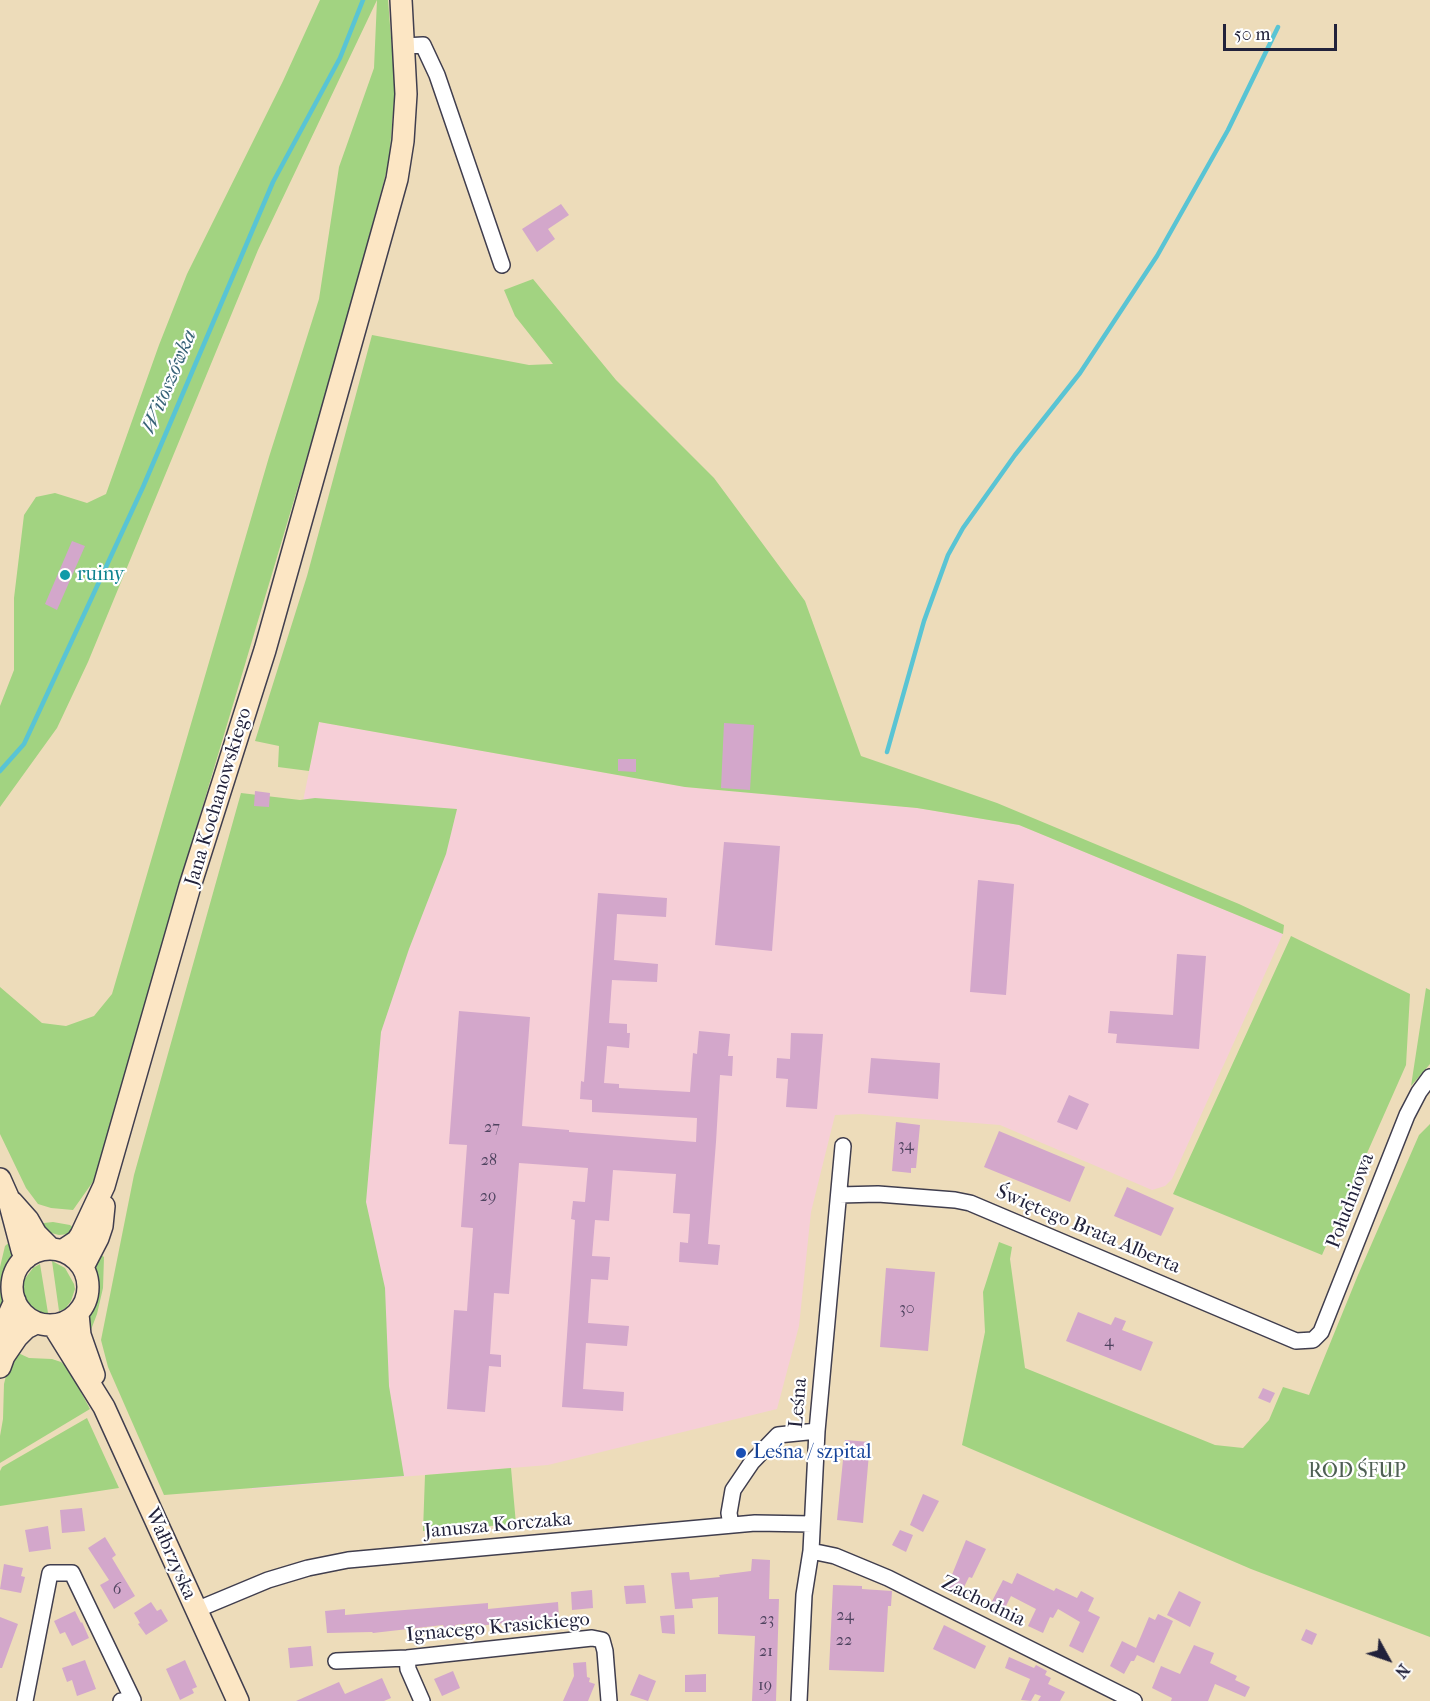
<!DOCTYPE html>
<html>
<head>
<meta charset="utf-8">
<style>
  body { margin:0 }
  #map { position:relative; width:1430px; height:1701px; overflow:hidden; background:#eddcba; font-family:"IM FELL French Canon",serif }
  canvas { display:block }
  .north { position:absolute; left:1358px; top:1629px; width:60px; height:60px; -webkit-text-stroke:4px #fff; paint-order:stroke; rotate:130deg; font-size:16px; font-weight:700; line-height:24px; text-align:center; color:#22223b }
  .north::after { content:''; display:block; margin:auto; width:21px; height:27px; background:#22223b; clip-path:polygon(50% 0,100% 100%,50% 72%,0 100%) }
  .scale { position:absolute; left:1223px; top:24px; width:114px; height:27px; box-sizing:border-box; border:3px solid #22223b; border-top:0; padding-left:8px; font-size:18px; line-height:21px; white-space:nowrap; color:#22223b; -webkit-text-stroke:4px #fff; paint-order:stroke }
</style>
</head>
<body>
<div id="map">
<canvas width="1430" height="1701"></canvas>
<div class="north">N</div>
<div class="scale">50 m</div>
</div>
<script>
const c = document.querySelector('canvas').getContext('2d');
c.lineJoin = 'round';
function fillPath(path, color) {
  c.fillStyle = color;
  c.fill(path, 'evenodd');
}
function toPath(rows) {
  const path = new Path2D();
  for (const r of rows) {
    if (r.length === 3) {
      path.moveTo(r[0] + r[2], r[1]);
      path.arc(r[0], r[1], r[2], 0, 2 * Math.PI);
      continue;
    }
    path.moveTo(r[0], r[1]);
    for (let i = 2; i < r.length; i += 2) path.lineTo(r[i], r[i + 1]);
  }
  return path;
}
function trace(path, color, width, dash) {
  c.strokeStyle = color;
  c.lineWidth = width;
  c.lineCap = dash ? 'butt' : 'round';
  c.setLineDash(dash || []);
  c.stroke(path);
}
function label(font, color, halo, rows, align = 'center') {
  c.font = font + ' "IM FELL French Canon",serif';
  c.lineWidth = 4.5;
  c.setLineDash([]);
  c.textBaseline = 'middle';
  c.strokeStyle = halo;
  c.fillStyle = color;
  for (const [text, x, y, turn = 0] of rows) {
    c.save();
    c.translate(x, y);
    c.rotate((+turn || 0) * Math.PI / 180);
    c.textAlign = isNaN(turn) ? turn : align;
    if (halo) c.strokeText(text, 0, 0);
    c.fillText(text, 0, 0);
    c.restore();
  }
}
const built = toPath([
  [319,722,685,787,917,808,1019,825,1283,934,1172,1179,1165,1186,1152,1190,1000,1125,861,1114,835,1115,811,1212,799,1326,777,1409,548,1465,252,1489,280,915]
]);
const green = toPath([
  [320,0,377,0,258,250,88,662,57,728,0,807,0,706,14,670,14,598,24,515,36,497,55,493,87,503,106,494,159,345,187,274,283,81],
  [377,0,388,0,395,88,389,162,366,248,317,423,192,842,97,1176,73,1210,51,1208,38,1204,26,1188,0,1134,0,987,42,1023,66,1026,94,1016,112,994,269,457,319,299,339,167,374,68],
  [533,279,616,380,714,478,805,601,861,756,997,803,1239,904,1284,925,1283,934,1019,825,917,808,685,787,319,722,309,771,278,767,279,746,255,741,307,576,372,335,529,365,553,364,515,316,504,290],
  [241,793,300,800,315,798,457,809,446,854,409,949,381,1032,366,1202,385,1288,389,1386,404,1476,164,1495,108,1367,101,1340,134,1175],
  [1291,936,1410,994,1406,1065,1322,1255,1173,1194],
  [1426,988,1430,990,1430,1064,1411,1086],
  [1430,1124,1430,1637,1251,1569,962,1445,985,1332,983,1292,999,1242,1012,1247,1010,1259,1025,1368,1215,1445,1243,1448,1269,1420,1283,1387,1309,1395,1358,1275,1419,1135],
  [53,1222,70,1225,76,1230,68,1234,59,1235,32,1228,44,1223],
  [13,1239,13,1259,5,1284,6,1305,0,1326,0,1267,5,1246],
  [98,1252,104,1257,103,1288,97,1314,89,1335,85,1319,94,1297,93,1270],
  [52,1261,65,1268,74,1284,75,1289,71,1301,65,1309,59,1311],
  [40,1264,48,1313,42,1313,32,1307,25,1298,23,1291,24,1280,33,1268],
  [16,1352,29,1358,52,1359,61,1362,68,1368,90,1409,0,1463,0,1436,3,1419,4,1384,8,1368],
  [87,1418,119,1488,0,1506,0,1471,2,1467],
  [511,1468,516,1524,423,1531,425,1475]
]);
const stream = toPath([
  [887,752,924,621,948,555,963,528,1015,455,1080,373,1157,256,1228,130,1278,27],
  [0,771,24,744,143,487,273,182,340,58,363,0]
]);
const building = toPath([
  [561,204,569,215,548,229,555,239,537,252,522,229],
  [72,541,85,546,57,610,45,604],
  [724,723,754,725,750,790,721,788],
  [618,759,636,759,636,772,618,771],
  [255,791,270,793,269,807,254,806],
  [724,842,780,846,772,951,715,945],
  [978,880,1014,884,1006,995,970,992],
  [598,893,667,898,666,917,617,914,614,960,658,964,657,982,612,980,609,1023,627,1024,627,1033,630,1033,629,1048,607,1046,604,1083,619,1084,619,1088,690,1092,693,1053,697,1054,699,1031,730,1034,728,1056,733,1056,732,1076,720,1075,716,1142,708,1244,720,1245,718,1265,679,1262,680,1242,688,1243,690,1214,673,1213,676,1174,613,1170,609,1221,595,1220,592,1256,610,1257,608,1280,591,1279,588,1323,629,1326,627,1346,586,1343,583,1389,624,1392,623,1411,562,1407,575,1220,571,1219,573,1201,585,1202,588,1168,519,1163,509,1294,494,1293,490,1354,501,1355,501,1367,489,1366,485,1412,447,1409,454,1310,467,1311,473,1228,461,1227,467,1145,449,1144,459,1011,530,1017,522,1126,569,1130,569,1132,696,1142,697,1118,592,1112,592,1100,580,1099,581,1081,584,1082],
  [1177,954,1206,956,1199,1049,1116,1043,1117,1034,1108,1033,1110,1011,1173,1015],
  [791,1033,823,1034,817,1109,786,1107,788,1079,776,1078,777,1058,790,1059],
  [871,1058,940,1063,938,1099,868,1093],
  [1069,1095,1089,1104,1077,1130,1057,1122],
  [896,1122,920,1125,916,1168,911,1168,911,1173,892,1171],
  [999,1131,1085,1167,1070,1202,984,1167],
  [1127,1187,1174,1208,1161,1236,1114,1216],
  [886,1268,935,1272,928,1351,880,1347],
  [1078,1312,1111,1325,1115,1317,1126,1321,1122,1330,1153,1342,1141,1371,1066,1341],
  [1263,1388,1275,1393,1270,1403,1258,1398],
  [845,1440,870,1442,863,1523,837,1520],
  [923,1494,939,1501,923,1532,910,1525],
  [82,1508,85,1531,62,1533,60,1510],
  [48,1526,51,1549,29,1552,25,1530],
  [900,1530,913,1535,906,1552,892,1545],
  [105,1537,116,1555,112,1558,135,1596,114,1609,100,1585,109,1580,88,1548],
  [966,1540,986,1549,972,1578,969,1577,961,1593,947,1587],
  [752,1559,770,1560,769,1599,779,1599,776,1701,752,1701,755,1636,718,1634,718,1597,692,1599,693,1608,675,1609,671,1573,689,1572,690,1580,720,1577,719,1575,751,1571],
  [4,1564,23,1568,21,1576,25,1577,21,1593,0,1589],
  [1017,1573,1054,1591,1056,1588,1077,1598,1081,1591,1094,1598,1088,1611,1100,1617,1083,1653,1069,1646,1080,1622,1058,1609,1053,1618,1050,1617,1043,1633,1028,1626,1036,1609,1011,1596,1002,1614,989,1607,1003,1580,1012,1584],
  [644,1585,646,1603,626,1604,624,1586],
  [833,1585,862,1586,862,1589,892,1591,891,1606,888,1606,884,1672,829,1670],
  [592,1590,593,1608,572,1610,571,1592],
  [1179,1591,1201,1602,1190,1627,1167,1615],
  [151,1602,157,1611,161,1609,168,1621,146,1635,138,1624,140,1623,134,1613],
  [558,1602,559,1620,505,1626,505,1623,478,1626,478,1623,455,1625,455,1627,444,1628,443,1625,373,1633,372,1632,327,1633,325,1611,345,1609,345,1615,488,1603,488,1609],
  [75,1611,81,1623,82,1622,89,1638,72,1646,65,1632,60,1634,54,1621],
  [1158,1614,1173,1621,1154,1663,1137,1655,1134,1661,1131,1661,1124,1674,1110,1666,1122,1641,1136,1648,1149,1617,1155,1620],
  [674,1615,675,1634,662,1633,660,1616],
  [0,1617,18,1624,2,1668,0,1668],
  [944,1625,986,1646,975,1669,933,1649],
  [1306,1629,1317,1634,1312,1645,1301,1640],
  [1194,1645,1214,1653,1210,1663,1237,1676,1235,1680,1250,1687,1245,1697,1215,1684,1208,1701,1171,1701,1172,1698,1152,1688,1161,1666,1180,1674],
  [311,1646,313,1666,290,1668,288,1648],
  [1009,1657,1034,1668,1036,1665,1047,1671,1045,1675,1051,1678,1048,1684,1065,1692,1060,1701,1038,1701,1041,1696,1035,1694,1031,1701,1021,1700,1030,1679,1005,1668],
  [85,1660,96,1689,77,1696,72,1680,67,1682,62,1668],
  [185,1660,197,1687,192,1689,194,1693,180,1700,166,1669],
  [586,1662,587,1677,590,1678,589,1682,595,1684,588,1701,563,1701,574,1676,573,1663],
  [453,1671,460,1688,442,1696,434,1679],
  [639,1674,656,1681,648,1701,630,1695],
  [706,1674,706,1692,685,1692,685,1675],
  [382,1678,391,1698,384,1701,296,1701,339,1682,345,1694]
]);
const street = toPath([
  [404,46,423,45,437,75,502,265],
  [839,1195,878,1194,955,1200,970,1203,1296,1341,1313,1340,1321,1332,1407,1115,1419,1092,1430,1077],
  [731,1525,729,1513,733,1490,752,1462,778,1435,817,1431],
  [811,1551,835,1556,888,1578,1134,1701],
  [196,1610,268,1580,308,1568,348,1560,755,1523,812,1524],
  [407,1658,408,1669,422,1701],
  [336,1661,407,1658,592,1638,602,1640,605,1651,609,1701],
  [25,1701,50,1573,72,1573,133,1700,121,1701],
  [799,1701,804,1595,811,1551,817,1431,843,1146]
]);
const secondary = toPath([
  [0,1179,8,1197,22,1250,26,1258],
  [12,1202,28,1220,36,1234,51,1249],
  [50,1287,38],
  [62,1251,77,1241,81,1235,104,1186,190,886,265,650,387,215,397,179,403,141,406,94,401,0],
  [83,1267,98,1238,102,1226,104,1206],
  [78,1314,80,1335,94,1375],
  [53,1325,104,1407,238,1701],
  [0,1334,15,1301],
  [0,1367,4,1356,17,1337,26,1328,36,1323]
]);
const markers = [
  [65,575,6,"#0f9aa8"],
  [741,1453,6,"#1a4fb4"]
];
const numberNames = [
  ["27",492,1128],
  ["34",906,1146],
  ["28",489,1161],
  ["29",488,1197],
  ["30",907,1309],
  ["4",1109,1342],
  ["6",117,1590],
  ["24",845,1616],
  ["23",767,1620],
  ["22",844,1641],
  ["21",766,1652],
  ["19",765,1686]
];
const cultureNames = [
  ["ruiny",77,575]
];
const streetNames = [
  ["Jana Kochanowskiego",219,797,-73],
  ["Południowa",1351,1201,-69],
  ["Świętego Brata Alberta",1088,1230,23],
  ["Leśna",799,1403,-85],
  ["Janusza Korczaka",498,1526,-5],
  ["Wałbrzyska",170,1554,66],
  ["Zachodnia",983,1602,26],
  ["Ignacego Krasickiego",498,1628,-5]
];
const transitNames = [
  ["Leśna / szpital",753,1453]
];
const parkNames = [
  ["ROD ŚFUP",1357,1472]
];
const waterNames = [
  ["Witoszówka",170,382,-67]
];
fillPath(built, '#f6cfd7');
fillPath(green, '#a2d381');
trace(stream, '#59c4d4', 4.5);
fillPath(building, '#d3a7cb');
trace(street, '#403e4e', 18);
trace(secondary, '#403e4e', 24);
trace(street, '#fff', 15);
trace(secondary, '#fce6c4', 21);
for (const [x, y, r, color] of markers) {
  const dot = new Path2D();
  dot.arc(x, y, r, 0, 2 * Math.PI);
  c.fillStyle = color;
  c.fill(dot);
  trace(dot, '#fff', 2);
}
label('16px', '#4e435f', null, numberNames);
label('20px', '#0d838f', '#fff', cultureNames, 'left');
label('20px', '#22223b', '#fff', streetNames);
label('20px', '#164399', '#fff', transitNames, 'left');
label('20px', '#4f6054', '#fff', parkNames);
label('italic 21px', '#386378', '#fff', waterNames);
</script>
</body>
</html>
